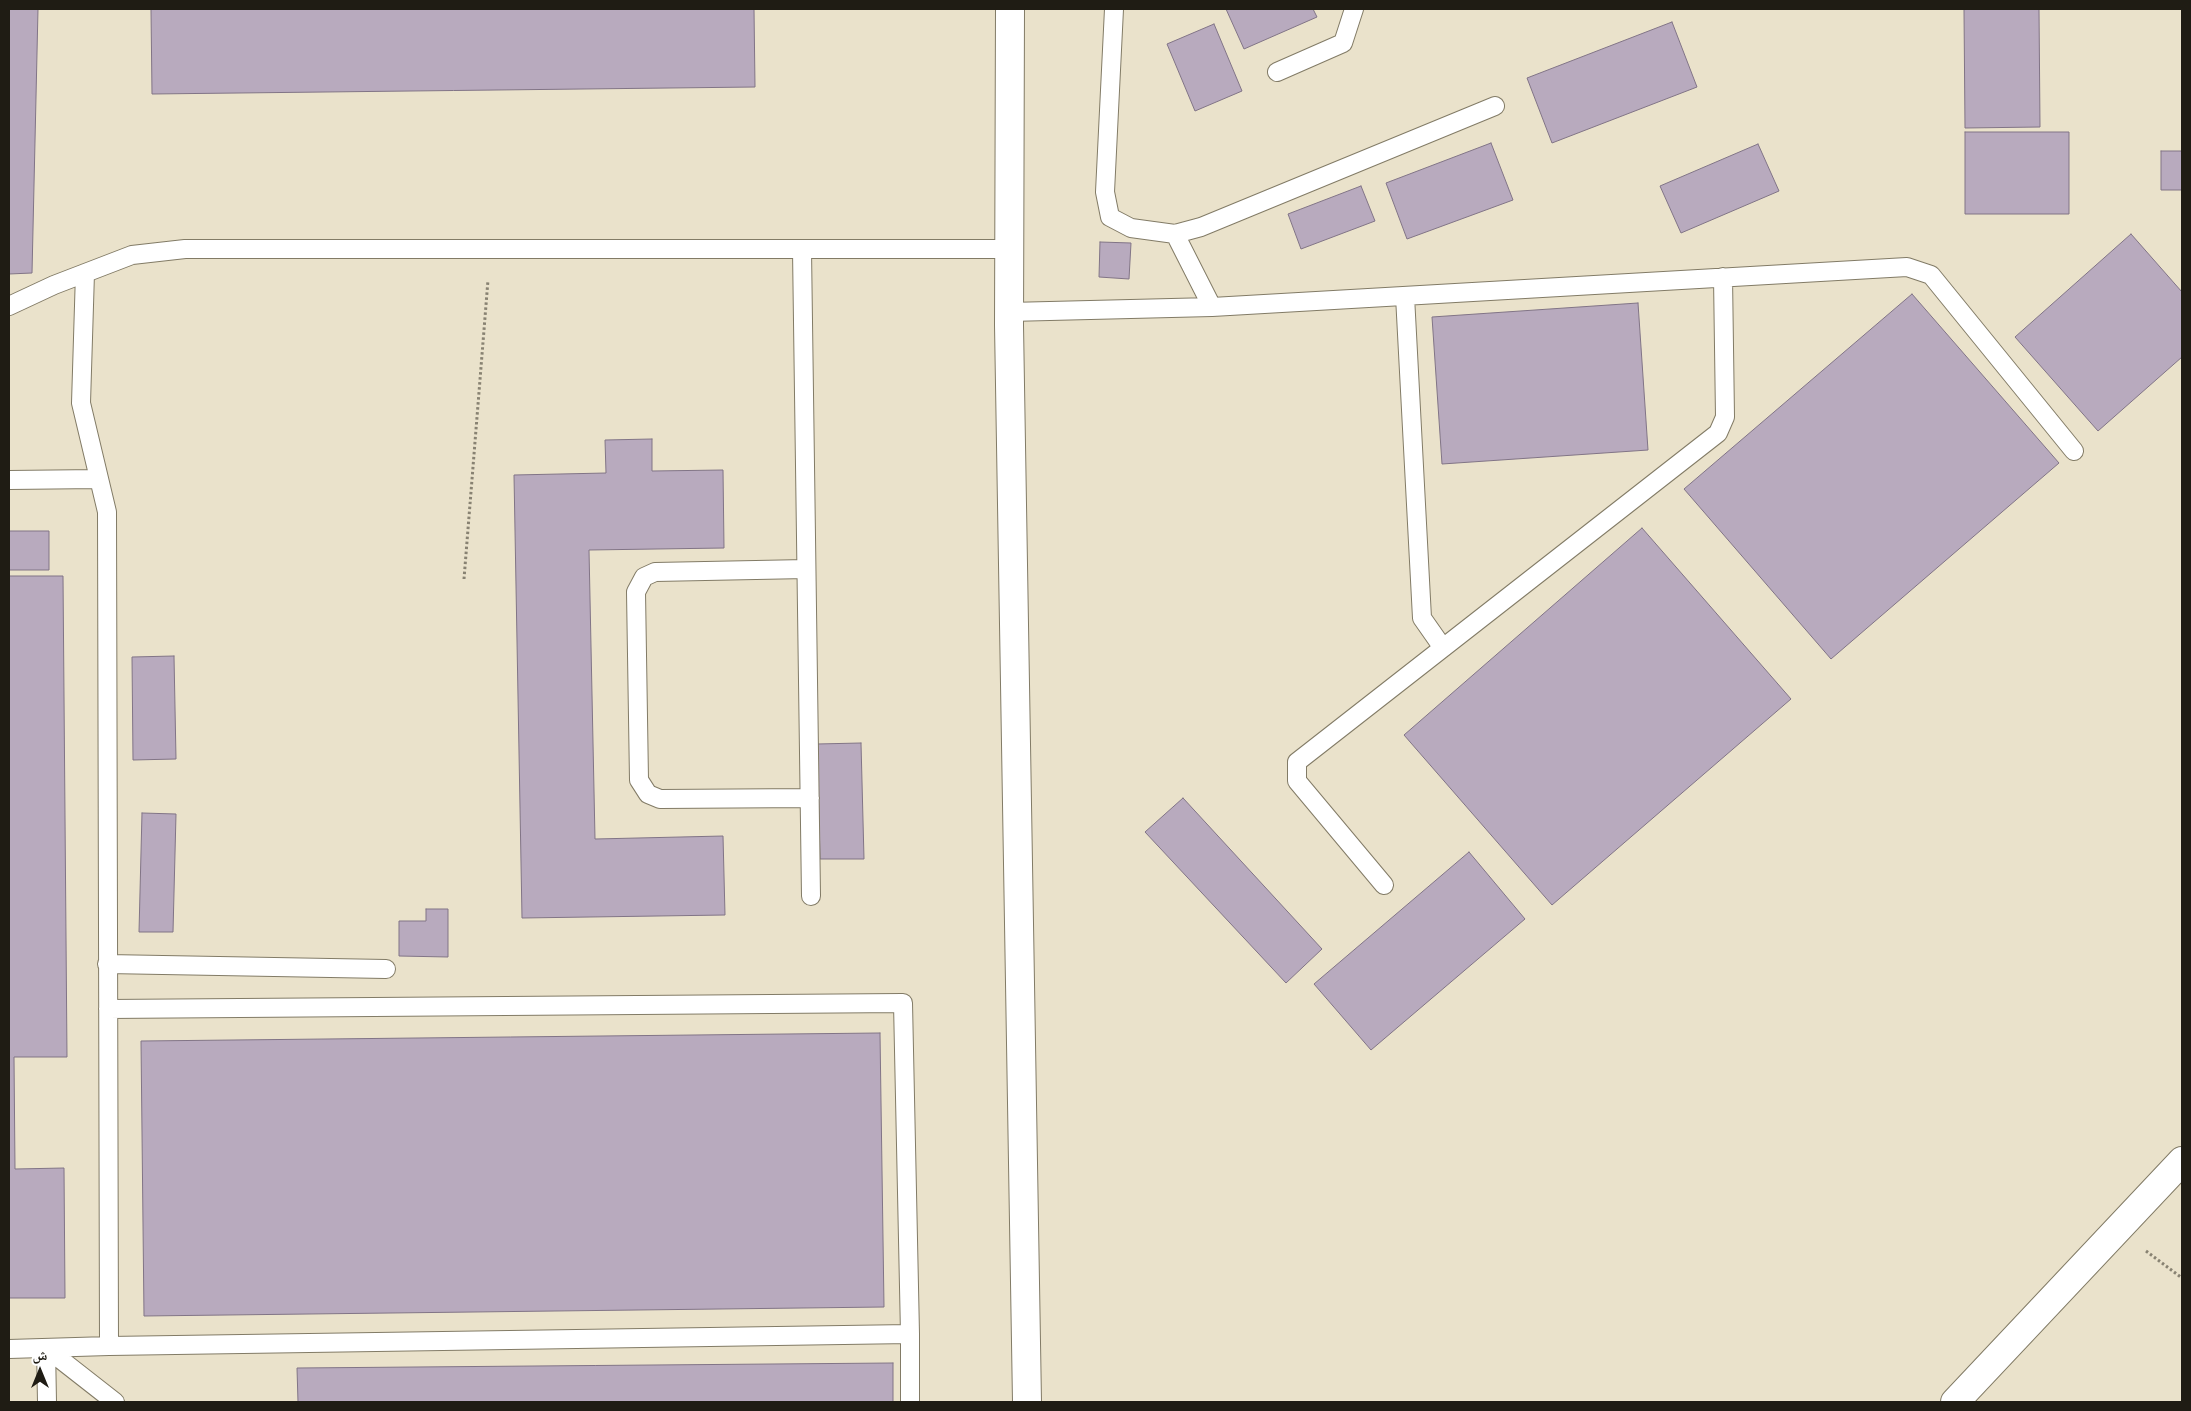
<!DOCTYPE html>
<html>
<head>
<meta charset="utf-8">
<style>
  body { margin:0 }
  #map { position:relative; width:2191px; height:1411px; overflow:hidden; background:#eae2cb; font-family:"Times New Roman","Noto Naskh Arabic",serif }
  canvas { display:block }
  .frame { position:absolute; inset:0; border:10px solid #1f1c14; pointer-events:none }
  .north { position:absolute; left:15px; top:1346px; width:50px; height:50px; -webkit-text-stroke:4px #fff; paint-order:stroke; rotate:0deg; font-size:14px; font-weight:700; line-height:20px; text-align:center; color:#1f1c14 }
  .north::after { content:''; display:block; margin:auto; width:18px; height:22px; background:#1f1c14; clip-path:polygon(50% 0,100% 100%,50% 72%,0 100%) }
</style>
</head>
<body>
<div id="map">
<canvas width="2191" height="1411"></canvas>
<div class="frame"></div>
<div class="north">ش</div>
</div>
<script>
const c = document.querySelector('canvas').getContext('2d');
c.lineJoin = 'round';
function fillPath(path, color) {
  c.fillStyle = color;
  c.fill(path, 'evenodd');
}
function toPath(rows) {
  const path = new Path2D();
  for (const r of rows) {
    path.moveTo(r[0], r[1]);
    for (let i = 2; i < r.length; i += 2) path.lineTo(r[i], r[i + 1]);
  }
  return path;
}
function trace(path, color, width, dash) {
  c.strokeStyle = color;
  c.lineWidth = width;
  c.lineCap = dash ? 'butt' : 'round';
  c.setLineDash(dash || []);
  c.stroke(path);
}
const building = toPath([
  [9,9,38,9,32,273,9,274,9,9],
  [151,9,754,9,755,87,152,94,151,9],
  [1226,9,1313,9,1317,17,1244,49,1226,9],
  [1964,9,2039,9,2040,127,1965,128,1964,9],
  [1672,22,1697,87,1552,143,1527,78,1672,22],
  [1214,24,1242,91,1195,111,1167,44,1214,24],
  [1965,132,2069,132,2069,214,1965,214,1965,132],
  [1491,143,1513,200,1407,239,1386,183,1491,143],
  [1758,144,1779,191,1681,233,1660,186,1758,144],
  [2161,151,2182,151,2182,190,2161,190,2161,151],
  [1361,186,1375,221,1301,249,1288,214,1361,186],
  [2131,234,2182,292,2182,357,2098,431,2015,337,2131,234],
  [1100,242,1131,243,1129,279,1099,277,1100,242],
  [1912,294,2059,463,1831,659,1684,489,1912,294],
  [1638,303,1648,450,1442,464,1432,317,1638,303],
  [652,439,652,471,723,470,724,548,589,550,595,839,723,836,725,915,522,918,514,475,606,473,605,440,652,439],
  [1642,528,1791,699,1552,905,1404,735,1642,528],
  [9,531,49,531,49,570,9,570,9,531],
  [9,576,63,576,67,1057,14,1057,15,1169,64,1168,65,1298,9,1298,9,576],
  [174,656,176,759,133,760,132,657,174,656],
  [861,743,864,859,820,859,817,744,861,743],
  [1183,798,1322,949,1286,983,1145,832,1183,798],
  [142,813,176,814,173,932,139,932,142,813],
  [1469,852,1525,919,1371,1050,1314,984,1469,852],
  [426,909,448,909,448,957,399,956,399,921,426,921,426,909],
  [880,1033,884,1307,144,1316,141,1041,880,1033],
  [893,1363,893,1402,298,1402,297,1368,893,1363]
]);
const path = toPath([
  [464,579,488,280],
  [2146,1251,2182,1278]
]);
const lane = toPath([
  [1114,9,1105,192,1110,217,1131,228,1175,234,1201,227,1495,106],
  [1277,72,1343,43,1354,9],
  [1175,234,1212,307],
  [802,250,811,896],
  [1405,296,1422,618,1443,648],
  [9,306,54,285,132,255,185,249,1009,249],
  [1009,312,1212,307,1907,267,1931,275,2074,451],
  [9,480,98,479],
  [806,569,655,572,644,577,636,592,639,780,648,794,660,799,810,798],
  [1384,885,1297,781,1297,762,1718,433,1725,417,1723,277],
  [107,964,386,969],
  [108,1009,903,1003,910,1334,109,1346],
  [910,1334,910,1402],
  [46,1348,115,1402],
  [46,1348,47,1402],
  [9,1349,109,1346,107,512,81,403,85,273]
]);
const street = toPath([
  [1010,9,1009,325,1027,1402]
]);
const secondary = toPath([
  [1955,1402,2182,1161]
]);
fillPath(building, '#b8aabe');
trace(building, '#817486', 1);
trace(lane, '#827b66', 20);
trace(street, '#827b66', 30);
trace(secondary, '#827b66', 30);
trace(path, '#888272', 3, [2.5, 2.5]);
trace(lane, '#fff', 18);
trace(street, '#fff', 28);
trace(secondary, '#fff', 28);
</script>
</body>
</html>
